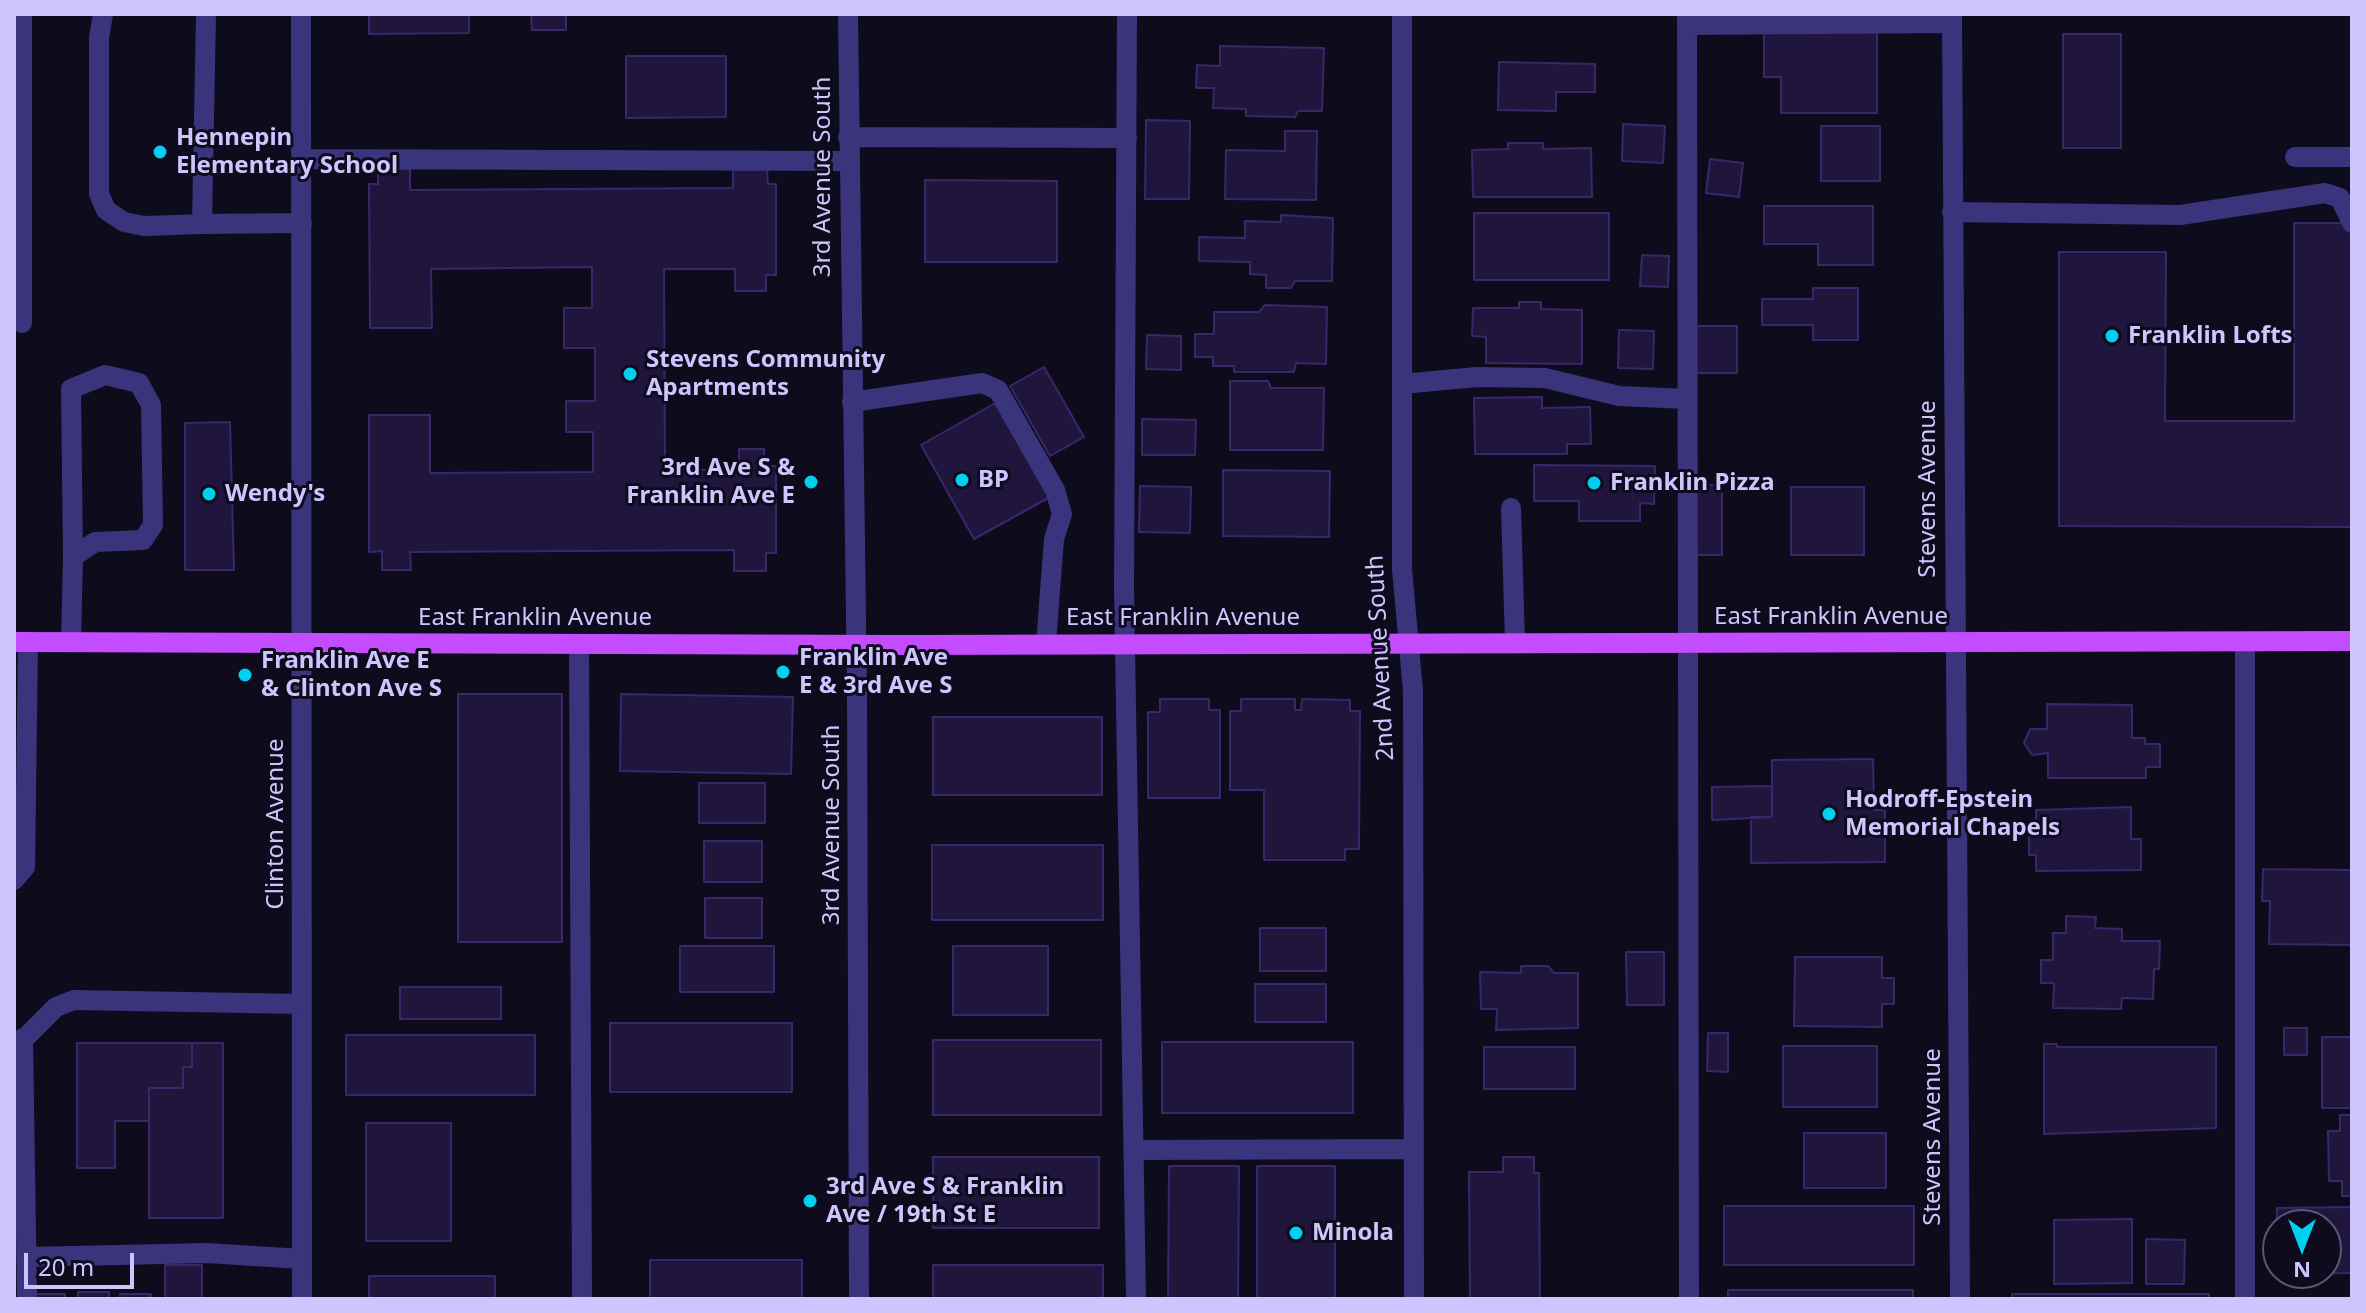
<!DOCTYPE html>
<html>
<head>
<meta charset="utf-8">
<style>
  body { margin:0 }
  #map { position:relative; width:2366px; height:1313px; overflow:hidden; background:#0e0b1c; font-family:"Noto Sans",sans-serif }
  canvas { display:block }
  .frame { position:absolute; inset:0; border:16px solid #cec5ff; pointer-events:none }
  .north { position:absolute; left:2262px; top:1209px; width:80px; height:80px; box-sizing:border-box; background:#0e0b1c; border:2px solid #5b5577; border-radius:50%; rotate:180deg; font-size:22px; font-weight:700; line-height:32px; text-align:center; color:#cec5ff }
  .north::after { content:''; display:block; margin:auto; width:28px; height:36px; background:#00cff0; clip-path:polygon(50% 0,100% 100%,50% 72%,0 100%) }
  .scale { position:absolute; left:24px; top:1253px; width:110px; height:36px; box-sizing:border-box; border:4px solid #cec5ff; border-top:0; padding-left:10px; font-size:24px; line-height:28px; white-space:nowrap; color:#cec5ff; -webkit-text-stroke:6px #0e0b1c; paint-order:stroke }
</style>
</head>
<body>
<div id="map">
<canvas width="2366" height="1313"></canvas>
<div class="frame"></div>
<div class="north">N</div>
<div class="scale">20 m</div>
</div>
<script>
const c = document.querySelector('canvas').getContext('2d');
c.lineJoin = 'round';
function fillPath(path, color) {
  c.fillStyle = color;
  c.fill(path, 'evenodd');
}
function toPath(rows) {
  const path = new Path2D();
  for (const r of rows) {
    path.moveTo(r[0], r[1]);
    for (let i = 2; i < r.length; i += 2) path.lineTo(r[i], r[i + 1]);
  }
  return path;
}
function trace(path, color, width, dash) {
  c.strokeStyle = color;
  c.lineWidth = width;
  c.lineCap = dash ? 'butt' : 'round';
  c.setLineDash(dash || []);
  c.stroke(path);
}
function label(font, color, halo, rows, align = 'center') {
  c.font = font + ' "Noto Sans",sans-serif';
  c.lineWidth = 6;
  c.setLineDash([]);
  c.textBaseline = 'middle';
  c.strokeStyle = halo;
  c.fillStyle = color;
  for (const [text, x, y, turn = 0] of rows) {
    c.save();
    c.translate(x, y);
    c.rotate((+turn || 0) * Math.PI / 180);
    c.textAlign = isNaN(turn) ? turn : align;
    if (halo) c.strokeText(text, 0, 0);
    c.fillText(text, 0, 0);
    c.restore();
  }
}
const building = toPath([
  [369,14,469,14,469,33,369,34,369,14],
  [531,14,566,14,566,30,532,30,531,14],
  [1764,29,1877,29,1877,113,1781,113,1781,77,1764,77,1764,29],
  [2063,34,2121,34,2121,148,2063,148,2063,34],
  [1220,46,1324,48,1322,111,1298,111,1295,117,1246,116,1246,109,1213,108,1214,88,1196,88,1197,65,1220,66,1220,46],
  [626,56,726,56,726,117,626,118,626,56],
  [1499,62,1595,64,1595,92,1556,92,1556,111,1498,110,1499,62],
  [1146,120,1190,121,1189,199,1145,199,1146,120],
  [1623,124,1665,126,1663,163,1622,161,1623,124],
  [1821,126,1880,126,1880,181,1821,181,1821,126],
  [1285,131,1317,131,1316,200,1225,199,1226,150,1285,151,1285,131],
  [1508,143,1543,143,1543,149,1591,148,1592,197,1473,197,1472,150,1508,149,1508,143],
  [1710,159,1743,163,1739,197,1706,193,1710,159],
  [378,169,410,169,410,190,733,188,733,170,767,170,768,184,776,184,776,275,766,275,766,291,735,291,735,269,664,269,665,470,739,470,739,449,764,449,764,466,776,466,776,553,766,553,766,571,734,571,734,550,410,552,411,570,382,570,382,551,369,552,369,415,430,415,430,473,593,472,593,432,566,432,566,401,595,401,595,348,564,348,564,308,592,308,592,267,431,269,432,328,370,328,369,184,378,184,378,169],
  [925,180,1057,181,1057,262,925,262,925,180],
  [1764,206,1873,206,1873,265,1818,265,1818,244,1764,244,1764,206],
  [1474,213,1609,213,1609,280,1474,280,1474,213],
  [1281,215,1333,218,1332,281,1295,281,1291,288,1266,288,1266,275,1250,274,1250,262,1199,261,1199,237,1245,238,1245,221,1281,222,1281,215],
  [2294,223,2352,223,2352,527,2059,526,2059,252,2166,252,2165,421,2294,421,2294,223],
  [1642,255,1669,256,1668,287,1640,286,1642,255],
  [1813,288,1858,288,1858,340,1813,340,1813,325,1762,325,1762,299,1813,299,1813,288],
  [1519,302,1541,302,1541,309,1582,310,1582,364,1486,363,1486,337,1472,336,1473,308,1519,308,1519,302],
  [1265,305,1327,307,1326,364,1296,363,1294,372,1234,372,1234,366,1213,366,1213,357,1195,357,1195,334,1214,334,1214,312,1259,312,1265,305],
  [1693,326,1737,326,1737,373,1693,373,1693,326],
  [1619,330,1654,331,1653,369,1618,368,1619,330],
  [1147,335,1181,336,1181,370,1146,369,1147,335],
  [1044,367,1084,437,1050,456,1010,386,1044,367],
  [1230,381,1268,381,1271,388,1324,388,1323,450,1230,450,1230,381],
  [1542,397,1542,408,1590,407,1591,444,1567,444,1567,454,1475,454,1474,398,1542,397],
  [997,402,1050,497,974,539,921,445,997,402],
  [1142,419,1196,420,1195,455,1142,455,1142,419],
  [230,422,234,570,185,570,185,423,230,422],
  [1534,465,1655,466,1654,504,1640,503,1640,521,1579,521,1579,501,1534,501,1534,465],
  [1223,470,1330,471,1329,537,1223,536,1223,470],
  [1691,485,1722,485,1722,555,1691,555,1691,485],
  [1140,486,1191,487,1190,533,1139,532,1140,486],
  [1791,487,1864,487,1864,555,1791,555,1791,487],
  [458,694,562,694,562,942,458,942,458,694],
  [621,694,793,697,791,774,620,771,621,694],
  [1160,699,1209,699,1209,710,1220,710,1220,798,1148,798,1148,712,1160,712,1160,699],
  [1241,699,1295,699,1295,710,1301,710,1302,699,1350,700,1350,711,1360,711,1359,849,1345,849,1345,860,1264,860,1264,790,1230,790,1230,711,1241,711,1241,699],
  [2047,704,2132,705,2132,738,2145,738,2145,744,2160,744,2160,767,2146,767,2146,778,2048,778,2048,753,2032,755,2024,743,2030,729,2047,729,2047,704],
  [933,717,1102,717,1102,795,933,795,933,717],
  [1873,759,1874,810,1885,810,1885,862,1751,863,1751,817,1772,817,1772,760,1873,759],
  [699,783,765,783,765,823,699,823,699,783],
  [1772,786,1772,817,1712,820,1712,787,1772,786],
  [2131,807,2131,839,2141,839,2141,870,2036,871,2036,855,2029,855,2029,829,2036,829,2036,810,2131,807],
  [704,841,762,841,762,882,704,882,704,841],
  [932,845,1103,845,1103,920,932,920,932,845],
  [2263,869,2352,870,2352,945,2269,944,2270,901,2262,901,2263,869],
  [705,898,762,898,762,938,705,938,705,898],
  [2066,916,2096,917,2095,928,2122,929,2122,941,2160,941,2159,969,2154,969,2153,999,2122,998,2121,1009,2053,1008,2054,983,2041,983,2041,960,2053,960,2053,933,2066,933,2066,916],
  [1260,928,1326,928,1326,971,1260,971,1260,928],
  [680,946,774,946,774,992,680,992,680,946],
  [953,946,1048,946,1048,1015,953,1015,953,946],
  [1626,952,1664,952,1664,1005,1627,1005,1626,952],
  [1795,957,1882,957,1882,978,1894,978,1894,1004,1882,1004,1882,1027,1794,1026,1795,957],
  [1521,966,1548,966,1554,973,1578,973,1578,1028,1496,1030,1497,1009,1481,1009,1480,972,1521,973,1521,966],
  [1255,984,1326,984,1326,1022,1255,1022,1255,984],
  [400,987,501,987,501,1019,400,1019,400,987],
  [610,1023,792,1023,792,1092,610,1092,610,1023],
  [2284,1028,2307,1028,2307,1055,2284,1055,2284,1028],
  [1708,1033,1728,1033,1728,1072,1707,1071,1708,1033],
  [346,1035,535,1035,535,1095,346,1095,346,1035],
  [2322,1037,2352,1037,2352,1108,2322,1108,2322,1037],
  [933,1040,1101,1040,1101,1115,933,1115,933,1040],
  [1162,1042,1353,1042,1353,1113,1162,1113,1162,1042],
  [77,1043,192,1043,192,1067,183,1067,183,1088,149,1088,149,1121,115,1121,115,1168,77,1168,77,1043],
  [192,1043,223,1043,223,1218,149,1218,149,1088,183,1088,183,1067,192,1067,192,1043],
  [2044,1044,2057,1044,2057,1047,2216,1047,2216,1128,2044,1134,2044,1044],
  [1783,1046,1877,1046,1877,1107,1783,1107,1783,1046],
  [1484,1047,1575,1047,1575,1089,1484,1089,1484,1047],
  [2340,1115,2352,1115,2352,1196,2342,1196,2342,1181,2329,1181,2328,1131,2340,1131,2340,1115],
  [366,1123,451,1123,451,1241,366,1241,366,1123],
  [1804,1133,1886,1133,1886,1188,1804,1188,1804,1133],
  [933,1157,1099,1157,1099,1228,933,1228,933,1157],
  [1503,1157,1534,1157,1534,1173,1539,1173,1540,1299,1470,1299,1469,1172,1503,1172,1503,1157],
  [1169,1166,1239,1166,1238,1299,1168,1299,1169,1166],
  [1257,1166,1335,1166,1335,1299,1257,1299,1257,1166],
  [1724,1206,1914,1206,1914,1265,1724,1265,1724,1206],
  [2352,1207,2352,1273,2277,1274,2277,1208,2352,1207],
  [2278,1225,2326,1225,2326,1273,2278,1273,2278,1225],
  [2132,1219,2132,1283,2054,1284,2054,1220,2132,1219],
  [2146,1239,2185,1240,2184,1284,2146,1284,2146,1239],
  [650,1260,802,1260,802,1299,650,1299,650,1260],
  [165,1265,202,1265,202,1299,165,1299,165,1265],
  [933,1265,1103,1265,1103,1299,933,1299,933,1265],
  [369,1276,495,1276,495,1299,369,1299,369,1276],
  [1728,1290,1913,1290,1913,1299,1728,1299,1728,1290],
  [78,1292,109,1292,109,1299,78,1299,78,1292],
  [34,1294,65,1294,65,1299,34,1299,34,1294],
  [120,1294,151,1294,151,1299,120,1299,120,1294],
  [2012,1294,2209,1294,2209,1299,2012,1299,2012,1294]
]);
const minor = toPath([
  [103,14,99,38,99,194,106,210,124,222,144,226,202,224],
  [206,14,202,224,302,223],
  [301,14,302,1299],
  [848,14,857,693,859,1299],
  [1127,14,1124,588,1136,1299],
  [1402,14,1402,569,1413,691,1414,1299],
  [1687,14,1689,1299],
  [1952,14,1960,1299],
  [1687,25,1952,23],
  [848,137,1127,138],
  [2295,157,2352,157],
  [302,159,847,161],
  [1952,212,2180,215,2325,193,2340,198,2352,223],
  [22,323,22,14],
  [1402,384,1477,377,1545,378,1619,396,1687,399],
  [852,402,982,383,998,390,1055,490,1062,514,1054,539,1046,644],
  [1511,508,1515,643],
  [71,642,73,557,95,542,143,540,153,525,151,405,139,383,105,375,71,389,73,557],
  [2245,642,2245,1299],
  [579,644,582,1299],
  [14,880,25,867,28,642],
  [23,1038,27,1299],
  [14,1049,56,1007,74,1000,302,1004],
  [1134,1150,1414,1149],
  [27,1257,207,1253,302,1259]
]);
const major = toPath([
  [14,642,903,645,2352,641]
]);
const markers = [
  [160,152,8,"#00cff0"],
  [2112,336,8,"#00cff0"],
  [630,374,8,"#00cff0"],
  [962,480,8,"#00cff0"],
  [811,482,8,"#00cff0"],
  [1594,483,8,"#00cff0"],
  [209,494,8,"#00cff0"],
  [783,672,8,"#00cff0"],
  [245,675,8,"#00cff0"],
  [1829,814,8,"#00cff0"],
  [810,1201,8,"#00cff0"],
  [1296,1233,8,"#00cff0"]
];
const poiNames = [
  ["Hennepin",176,138],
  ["Elementary School",176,166],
  ["Franklin Lofts",2128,336],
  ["Stevens Community",646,360],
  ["Apartments",646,388],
  ["3rd Ave S &",795,468,"right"],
  ["Franklin Ave E",795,496,"right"],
  ["BP",978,480],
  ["Franklin Pizza",1610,483],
  ["Wendy's",225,494],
  ["Franklin Ave",799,658],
  ["E & 3rd Ave S",799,686],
  ["Franklin Ave E",261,661],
  ["& Clinton Ave S",261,689],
  ["Hodroff-Epstein",1845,800],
  ["Memorial Chapels",1845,828],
  ["3rd Ave S & Franklin",826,1187],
  ["Ave / 19th St E",826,1215],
  ["Minola",1312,1233]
];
const streetNames = [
  ["3rd Avenue South",823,177,-90],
  ["Stevens Avenue",1928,489,-90],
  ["East Franklin Avenue",1831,617],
  ["East Franklin Avenue",535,618],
  ["East Franklin Avenue",1183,618],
  ["2nd Avenue South",1381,658,-93],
  ["Clinton Avenue",276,824,-90],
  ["3rd Avenue South",832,825,-90],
  ["Stevens Avenue",1933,1137,-90]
];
fillPath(building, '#20163d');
trace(building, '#37286a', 2);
trace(minor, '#3a347c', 20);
trace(major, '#c34cff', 20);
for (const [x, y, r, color] of markers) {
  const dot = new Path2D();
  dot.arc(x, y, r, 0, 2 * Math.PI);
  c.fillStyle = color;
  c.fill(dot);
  trace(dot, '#0e0b1c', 3);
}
label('bold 24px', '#cec5ff', '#0e0b1c', poiNames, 'left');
label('24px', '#cec5ff', '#0e0b1c', streetNames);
</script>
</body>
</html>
